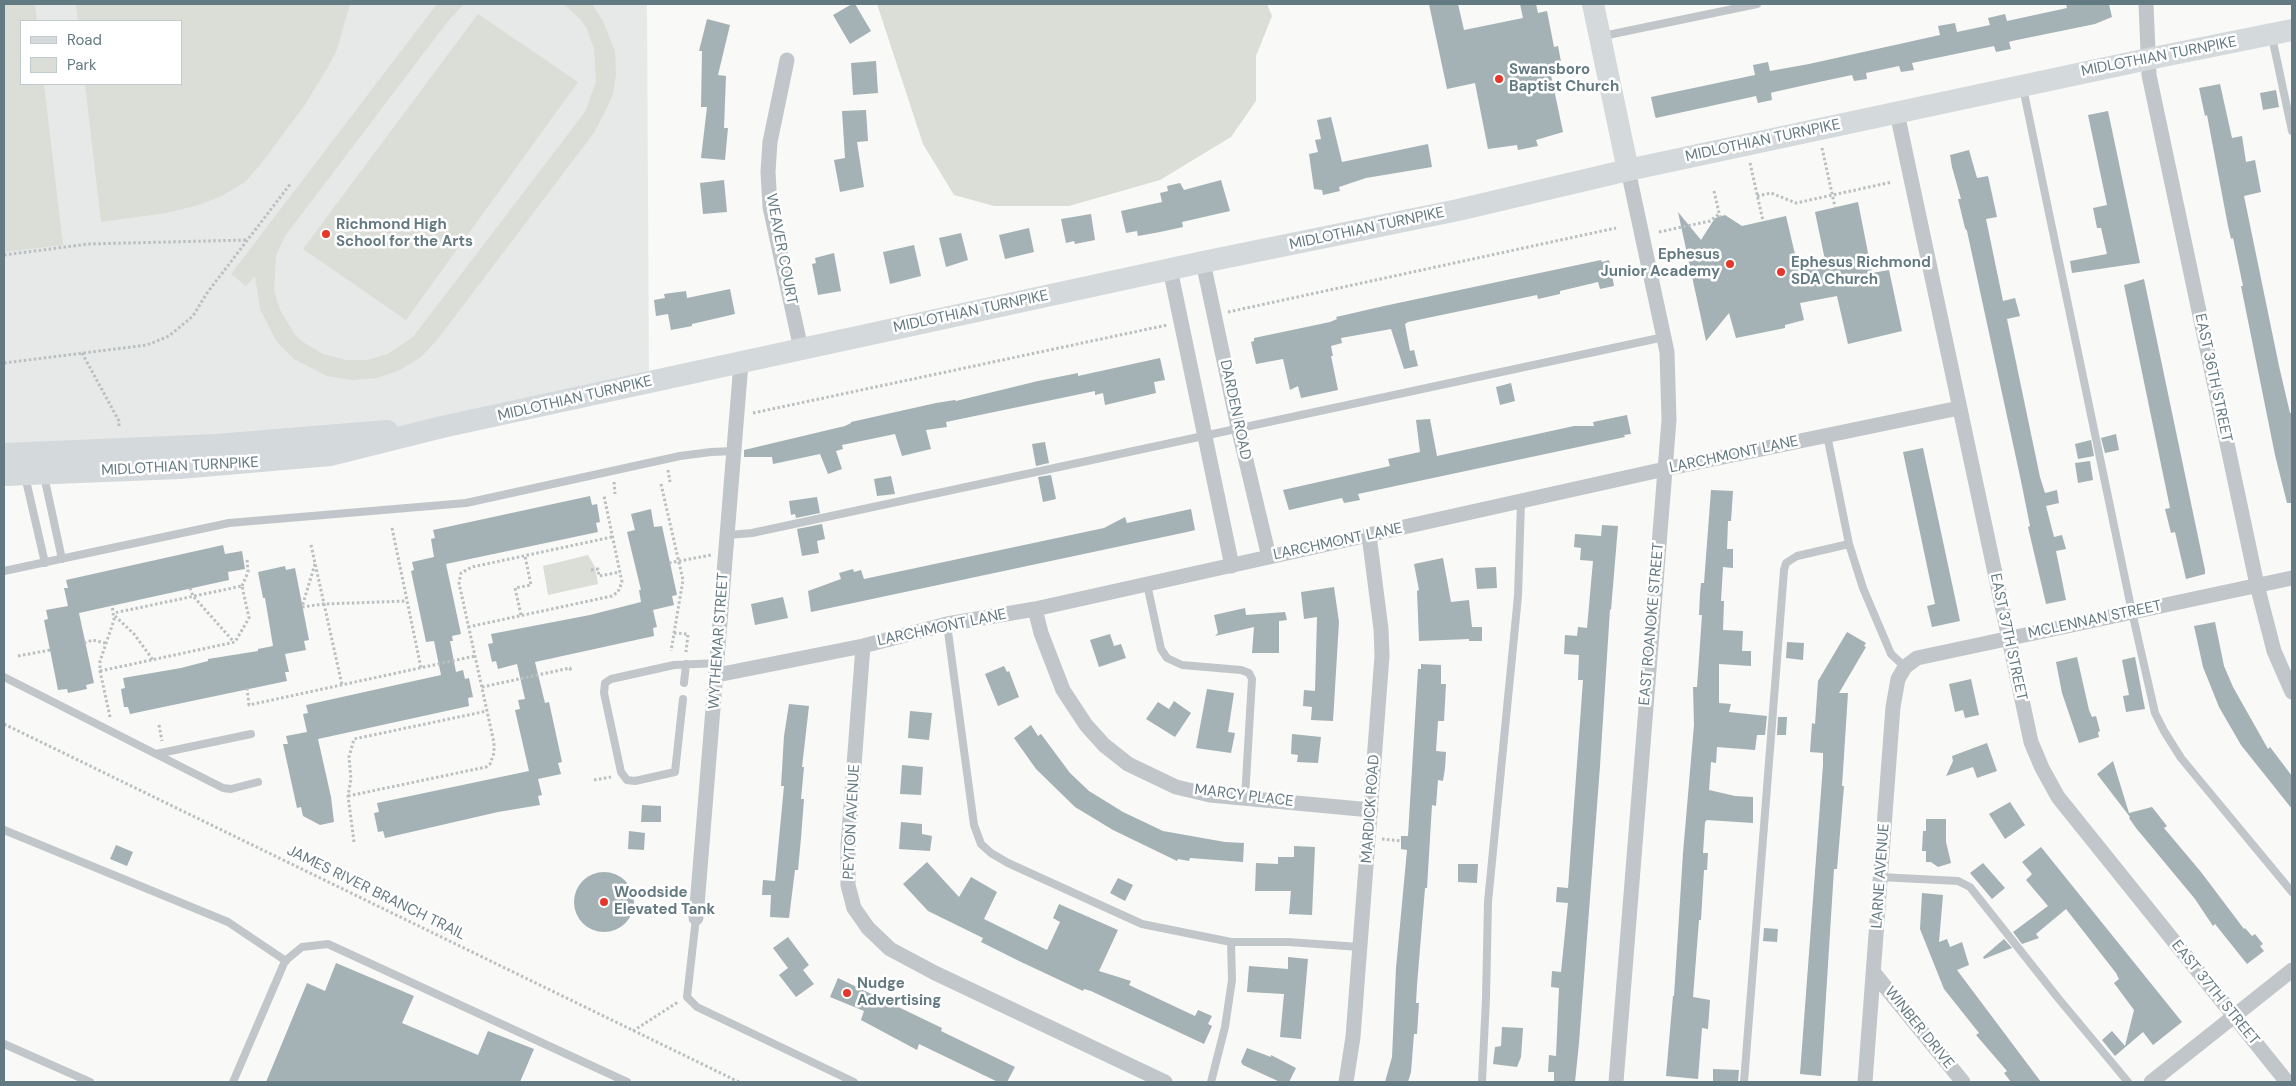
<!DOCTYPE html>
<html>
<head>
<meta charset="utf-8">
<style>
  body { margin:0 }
  #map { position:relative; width:2296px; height:1086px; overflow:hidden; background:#f9f9f7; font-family:"DM Sans",sans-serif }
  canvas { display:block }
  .frame { position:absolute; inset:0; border:5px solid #647a82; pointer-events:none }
  .legend { position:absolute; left:20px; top:20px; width:162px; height:65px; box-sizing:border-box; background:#fff; border:1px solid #c1cacd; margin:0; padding:6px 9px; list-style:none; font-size:15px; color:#647a82 }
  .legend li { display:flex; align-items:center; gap:10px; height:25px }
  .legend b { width:25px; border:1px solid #c1cacd }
</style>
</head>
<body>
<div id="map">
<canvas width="2296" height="1086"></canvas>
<div class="frame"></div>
<ul class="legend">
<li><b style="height:6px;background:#d4d9dc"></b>Road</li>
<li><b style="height:14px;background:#daded6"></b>Park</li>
</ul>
</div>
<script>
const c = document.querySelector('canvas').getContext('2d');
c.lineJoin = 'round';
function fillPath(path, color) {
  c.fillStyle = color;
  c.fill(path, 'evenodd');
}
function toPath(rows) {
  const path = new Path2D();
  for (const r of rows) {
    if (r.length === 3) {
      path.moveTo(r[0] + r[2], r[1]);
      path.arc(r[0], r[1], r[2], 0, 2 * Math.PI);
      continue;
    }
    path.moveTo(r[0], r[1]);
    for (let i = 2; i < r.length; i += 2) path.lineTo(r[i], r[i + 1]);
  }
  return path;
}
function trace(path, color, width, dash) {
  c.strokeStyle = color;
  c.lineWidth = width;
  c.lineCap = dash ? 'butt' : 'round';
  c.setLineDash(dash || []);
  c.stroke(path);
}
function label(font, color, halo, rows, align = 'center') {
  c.font = font + ' "DM Sans",sans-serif';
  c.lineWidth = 5;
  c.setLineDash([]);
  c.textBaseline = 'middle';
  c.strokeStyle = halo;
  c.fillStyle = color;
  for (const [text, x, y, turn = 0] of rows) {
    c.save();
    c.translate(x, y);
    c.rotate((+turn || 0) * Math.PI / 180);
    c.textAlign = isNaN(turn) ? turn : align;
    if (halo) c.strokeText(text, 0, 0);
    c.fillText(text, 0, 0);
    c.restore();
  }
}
const built = toPath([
  [4,4,647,4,649,384,441,428,4,454],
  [21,21,181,21,181,84,21,84]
]);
const green = toPath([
  [4,4,35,4,37,21,21,21,21,84,44,84,63,245,4,252],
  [76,4,350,4,337,49,328,67,304,106,260,165,245,182,222,196,195,206,166,213,101,222,85,84,181,84,181,21,78,21],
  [437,4,464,4,448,21,285,236,276,256,274,290,280,310,295,335,303,342,323,354,346,360,367,360,388,354,413,337,585,112,596,82,594,49,587,29,581,20,564,4,592,4,603,21,615,52,616,74,613,94,604,114,593,134,437,340,421,357,400,370,377,378,352,380,327,376,294,359,277,342,260,309,255,276,246,286,231,274],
  [877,4,1267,4,1272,16,1256,56,1256,101,1231,137,1160,180,1069,206,994,206,954,195,923,144],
  [478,14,578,82,406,320,303,249],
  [588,555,595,567,598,584,548,595,543,566]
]);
const building = toPath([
  [852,4,855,4,871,31,850,44,833,15],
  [1429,4,1458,4,1464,30,1523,18,1520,4,1536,4,1538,13,1547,11,1554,47,1558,46,1563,72,1551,75,1563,132,1536,140,1538,146,1518,150,1517,145,1488,149,1475,83,1447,89],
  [2066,4,2109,4,2112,17,2095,24,2012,41,2009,42,2011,49,1996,52,1994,46,1912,63,1914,70,1901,72,1899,66,1866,73,1867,79,1854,81,1852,75,1819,82,1774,92,1771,93,1772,100,1758,103,1756,96,1656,118,1655,116,1651,97,1755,75,1753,65,1768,62,1770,71,1809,64,1940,35,1938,26,1955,23,1957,32,1990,25,1988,18,2005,14,2007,21,2067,8],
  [707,19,730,25,718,75,726,76,724,128,728,128,725,160,701,158,707,107,701,107,702,51,699,51],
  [876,61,878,93,853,95,851,63],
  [2220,84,2232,138,2242,136,2246,162,2255,160,2261,192,2244,196,2279,366,2290,413,2292,413,2292,503,2287,503,2275,455,2241,286,2243,286,2233,238,2231,239,2228,226,2207,115,2205,116,2199,88],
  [2276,90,2279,107,2263,110,2260,93],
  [866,110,868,141,857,142,864,187,840,192,834,160,845,158,842,111],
  [2108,111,2140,263,2072,273,2070,261,2107,254,2101,228,2097,228,2093,208,2107,205,2088,115],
  [1331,117,1342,162,1428,144,1432,167,1366,178,1339,187,1340,191,1323,195,1322,190,1314,189,1309,154,1318,152,1315,140,1321,139,1317,120],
  [1969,150,1977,178,1988,176,1997,217,1986,219,2003,301,2015,298,2020,316,2007,319,2040,477,2045,493,2057,490,2059,503,2046,506,2054,537,2062,535,2066,549,2056,551,2066,600,2046,604,2028,527,2030,526,2021,481,1967,231,1965,228,1958,199,1961,199,1952,167,1950,155],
  [724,180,727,212,703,214,700,183],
  [1221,180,1230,211,1182,222,1183,227,1160,232,1138,236,1137,231,1126,233,1121,211,1162,202,1160,193,1168,191,1167,186,1180,183,1184,190],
  [1858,202,1872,273,1889,270,1902,331,1848,344,1837,296,1800,303,1804,320,1785,325,1785,328,1736,338,1729,313,1706,341,1678,212,1701,240,1715,218,1725,215,1742,226,1786,216,1798,267,1825,260,1815,212],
  [1091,214,1095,240,1075,244,1074,241,1066,243,1061,219],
  [1029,228,1034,252,1005,259,999,235],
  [961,233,968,260,946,267,939,238],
  [914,245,921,276,890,284,883,252],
  [834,253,841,291,818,295,812,264,816,263,815,258],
  [1601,260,1602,262,1609,260,1614,286,1600,289,1598,282,1560,291,1560,294,1538,299,1537,295,1408,322,1405,324,1410,351,1414,350,1418,366,1404,369,1391,329,1341,338,1342,343,1331,346,1333,356,1331,356,1338,390,1301,398,1298,386,1290,390,1283,359,1256,364,1251,342,1254,341,1254,338,1330,322,1337,319,1336,317,1384,306],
  [2144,279,2205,570,2205,574,2186,579,2175,532,2171,533,2165,509,2170,508,2124,285],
  [730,289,735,314,692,324,692,326,671,330,668,314,656,316,654,300,665,298,664,294,686,291,687,298],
  [1160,358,1165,380,1154,382,1156,393,1105,405,1103,393,1095,395,1095,391,946,422,947,427,926,430,931,449,902,456,895,434,842,445,843,449,836,451,842,469,828,474,820,454,773,464,772,457,744,457,744,450,845,426,851,423,851,422,936,403,955,400,956,401,1038,381,1078,373,1078,376],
  [1511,383,1515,401,1500,405,1496,387],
  [1627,415,1631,434,1624,435,1625,437,1358,494,1360,500,1344,503,1342,498,1289,510,1283,490,1390,466,1388,459,1420,452,1416,420,1430,419,1437,456,1574,426,1594,426,1593,422],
  [2116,434,2119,450,2105,453,2101,438],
  [2091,440,2094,456,2078,459,2075,444],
  [1045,442,1049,463,1036,466,1032,444],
  [1923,448,1960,621,1932,627,1927,606,1935,604,1903,452],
  [2090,461,2093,480,2078,483,2075,463],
  [1051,475,1056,499,1043,502,1038,477],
  [891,476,895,494,877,496,874,479],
  [1711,490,1733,491,1731,521,1728,521,1727,549,1733,549,1733,568,1723,567,1721,601,1724,601,1723,630,1743,631,1742,651,1751,651,1751,666,1719,664,1719,703,1731,704,1729,712,1767,716,1765,735,1757,735,1755,750,1717,747,1716,763,1711,762,1709,790,1735,796,1753,797,1753,823,1707,820,1705,822,1703,853,1708,853,1707,870,1704,870,1701,920,1699,920,1693,997,1710,1000,1708,1029,1702,1028,1698,1079,1666,1076,1673,996,1674,996,1683,853,1694,725,1693,687,1697,687,1702,615,1699,615,1700,594,1701,583,1704,583],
  [590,496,592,505,597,504,600,522,596,523,598,532,446,564,461,634,452,636,453,641,450,641,456,672,463,670,465,679,469,678,473,697,468,698,469,706,318,739,331,797,334,822,320,825,303,816,301,807,297,808,283,744,288,744,286,736,307,732,303,714,308,713,306,705,441,675,434,641,426,642,411,571,414,570,412,562,434,557,431,539,435,538,433,530],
  [817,497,820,513,796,518,795,514,791,515,789,501],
  [651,509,654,527,662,526,677,595,672,596,674,605,653,610,657,627,653,628,654,636,535,662,545,703,549,702,562,762,558,763,561,774,538,779,542,795,538,796,540,805,498,812,385,838,383,831,378,832,374,813,379,812,377,803,529,771,515,710,520,709,518,700,525,699,517,664,498,669,496,661,492,662,488,644,493,643,491,634,590,615,641,602,639,590,641,590,627,532,635,530,631,514],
  [1191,509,1195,530,1187,532,811,612,808,591,841,579,839,573,853,569,854,572,861,570,864,579,1104,528,1125,517,1127,523],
  [822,524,825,539,817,541,819,553,802,556,797,529],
  [1602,525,1618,526,1611,610,1610,609,1600,766,1579,1043,1575,1082,1554,1082,1554,1072,1548,1072,1549,1055,1556,1056,1559,988,1551,987,1552,971,1561,972,1568,903,1556,902,1557,887,1568,888,1583,680,1578,680,1579,655,1564,654,1565,635,1577,636,1578,627,1587,628,1593,561,1580,560,1581,548,1574,547,1575,534,1601,536],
  [223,545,225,554,242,551,245,569,228,572,229,580,79,613,94,683,86,685,87,689,68,693,67,689,58,690,44,620,48,619,46,610,68,606,64,588,68,588,66,580],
  [1443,558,1451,602,1469,600,1472,627,1482,627,1482,641,1469,641,1469,639,1419,641,1417,591,1419,590,1414,564],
  [285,566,286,570,295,568,309,640,304,641,306,650,285,654,289,672,285,672,287,681,130,714,128,707,124,707,121,689,125,688,123,678,181,668,208,661,208,659,258,651,258,649,273,646,265,598,263,598,258,572],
  [1496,567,1497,588,1477,589,1475,568],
  [1334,587,1339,622,1333,721,1311,720,1312,707,1303,706,1304,690,1315,691,1317,617,1304,619,1301,592],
  [783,597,788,618,755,625,751,604],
  [1245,608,1246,615,1285,612,1287,620,1279,621,1279,653,1252,653,1254,627,1215,636,1218,633,1214,615],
  [2215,622,2224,666,2233,687,2268,749,2270,747,2292,776,2292,809,2241,745,2219,707,2203,667,2194,626],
  [1847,632,1866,643,1864,646,1866,647,1839,693,1848,693,1842,786,1844,786,1837,869,1834,869,1821,1076,1800,1074,1823,765,1823,753,1810,752,1812,723,1815,724,1818,681],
  [1110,634,1114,646,1121,644,1126,658,1099,667,1090,640],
  [1787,642,1804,643,1803,660,1786,658],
  [2077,657,2089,710,2092,717,2096,716,2100,731,2098,732,2099,737,2079,743,2062,693,2056,662],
  [2135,657,2145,709,2126,712,2123,696,2129,695,2122,660],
  [1421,664,1441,665,1441,684,1446,684,1444,721,1438,721,1436,751,1446,752,1445,768,1443,781,1438,780,1436,806,1432,805,1427,888,1425,888,1417,985,1416,1003,1419,1003,1417,1034,1414,1034,1411,1072,1408,1082,1385,1082,1392,1057,1396,968,1407,850,1401,849,1401,836,1408,836,1418,669,1421,669],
  [1004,666,1007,672,1009,671,1019,697,998,706,985,674],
  [1971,679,1979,715,1965,718,1963,710,1955,712,1949,684],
  [1207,689,1234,693,1228,732,1235,733,1231,753,1196,748],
  [1174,701,1191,713,1175,737,1146,719,1158,702,1169,709],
  [789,704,809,706,802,767,804,767,801,799,804,799,801,838,798,870,795,870,789,918,770,917,771,895,762,895,763,880,775,881,784,786,781,786,784,736],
  [910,711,932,713,929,740,908,738],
  [1778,717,1787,717,1786,735,1777,735],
  [1031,725,1038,736,1041,734,1070,773,1089,791,1123,812,1163,831,1225,842,1244,843,1243,862,1190,858,1189,861,1178,859,1177,861,1113,830,1075,807,1036,769,1014,738],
  [1292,734,1321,737,1318,763,1297,762,1298,755,1291,754],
  [1987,743,1997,771,1977,778,1973,767,1946,776,1953,761,1952,756],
  [2113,761,2129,813,2152,807,2167,826,2164,828,2201,872,2244,929,2245,928,2252,936,2255,934,2263,944,2260,946,2264,951,2247,964,2215,924,2213,926,2195,899,2136,828,2129,818,2130,817,2097,774],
  [902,765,923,767,921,795,900,794],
  [2010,802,2025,825,2005,839,1989,814],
  [642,805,661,806,661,822,641,822],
  [1926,819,1946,819,1946,842,1951,863,1938,867,1931,862,1926,862,1926,851,1922,851,1923,831,1926,831],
  [901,822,922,824,922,834,932,836,930,851,899,849],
  [629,831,645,833,644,850,628,849],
  [116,845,133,852,127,866,110,859],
  [1294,846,1315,847,1312,915,1289,914,1291,891,1255,891,1256,863,1278,864,1278,857,1294,857],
  [2041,847,2182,1022,2153,1045,2143,1032,2115,1056,2102,1040,2112,1031,2125,1046,2134,1010,2114,983,2119,979,2116,973,2066,909,2036,934,2039,938,2022,944,2013,932,2048,906,2026,880,2032,874,2022,862],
  [927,862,959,897,971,877,997,892,984,919,1047,950,1060,922,1053,918,1059,904,1118,930,1099,971,1131,981,1129,985,1195,1016,1198,1010,1212,1016,1208,1024,1212,1026,1204,1044,1091,991,1084,989,1083,991,1019,961,981,942,983,938,928,911,903,884],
  [1983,863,2005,888,1992,899,1970,873],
  [1458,864,1478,864,1477,883,1458,882],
  [604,902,30],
  [1118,878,1133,885,1125,901,1110,893],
  [1922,893,1943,895,1939,942,1947,939,1950,947,1962,942,1969,965,1957,970,2041,1082,2011,1082,2004,1073,2007,1071,1976,1035,1979,1033,1944,989,1920,929],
  [1764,928,1778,929,1777,942,1763,941],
  [788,937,809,965,803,970,814,984,796,997,779,975,788,968,773,948],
  [2004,939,2012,948,1984,959,1983,957],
  [1288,957,1308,959,1301,1039,1280,1037,1284,994,1247,992,1249,966,1288,969],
  [336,963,414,996,402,1023,478,1055,488,1031,534,1049,520,1082,266,1082,307,983,325,991],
  [838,978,942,1028,941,1031,1015,1067,1007,1082,998,1082,919,1044,917,1050,861,1020,864,1011,830,997],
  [1502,1027,1523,1028,1521,1057,1517,1067,1493,1064,1495,1047,1501,1046],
  [1247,1048,1271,1057,1271,1055,1296,1068,1289,1082,1280,1082,1243,1065,1241,1062],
  [1713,1069,1739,1070,1738,1082,1713,1082]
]);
const path = toPath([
  [1822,148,1835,207],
  [1750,163,1763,221],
  [1714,191,1720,217],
  [1757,196,1771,193,1796,203,1892,182],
  [1659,232,1710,221,1719,214],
  [4,255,88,244,247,240],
  [1228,312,1616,228],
  [82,353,119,421,119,426],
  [4,363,147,345,169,336,193,316,207,293,291,183],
  [753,413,1167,325],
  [668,470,670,482],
  [614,482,615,494],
  [661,484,683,580,671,651],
  [392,528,421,668],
  [311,545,342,685],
  [669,563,711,555],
  [315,564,302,607,324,604,407,601],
  [591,570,598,569,599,576,620,572],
  [242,586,248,572,247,559],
  [190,588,193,596,234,642],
  [521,615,515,588,531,585,525,556],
  [115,616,134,634,153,660],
  [468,627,612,596,618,592,622,582,604,496],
  [674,633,688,634,686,652],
  [84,643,93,640,105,643],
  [18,656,50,650],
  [100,671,235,642,249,618,242,586,114,613],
  [482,687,570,668,571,672],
  [247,688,249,705,475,656],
  [110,717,100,671,100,661,114,620,112,604],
  [4,724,739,1082],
  [159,725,162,741],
  [594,780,611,777],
  [348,796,486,767,490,764,494,753,494,743,459,583,461,573,472,567,612,537],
  [1382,839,1401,841],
  [354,842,348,796,351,779,349,757,354,739,487,711],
  [633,1031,678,1002]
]);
const lane = toPath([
  [1603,36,1757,4],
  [2272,37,2292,131],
  [2023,88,2132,612,2155,713,2164,731,2181,758,2292,892],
  [1827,435,1849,544,1863,588,1891,654,1905,667],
  [25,476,45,563],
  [44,476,62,559],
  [728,535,752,533,1664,337],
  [4,571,229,523,466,503,680,456,711,452,734,451],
  [1147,584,1161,649,1167,658,1182,665,1241,670,1249,673,1252,679,1245,798],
  [947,624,974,825,981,844,991,853,1008,863,1142,924,1231,942,1288,942,1360,947],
  [4,677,223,788,231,789,258,782],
  [684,683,686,664],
  [683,699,675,772,635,781,627,780,621,772,604,693,605,683,611,679,674,665,718,663],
  [156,754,251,734],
  [4,830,228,922,286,961],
  [1880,877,1958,881,1970,887,2058,998,2128,1082],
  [696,918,687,997,697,1007,854,1082],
  [4,1044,90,1082],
  [233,1082,285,961,302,947,328,944,627,1082],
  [1211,1082,1225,1027,1232,980,1231,942],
  [1482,1082,1486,998,1488,902,1518,596,1521,502],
  [1744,1082,1784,570,1786,563,1797,556,1849,544]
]);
const street = toPath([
  [2146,4,2149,75,2257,585,2274,651,2292,692],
  [787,60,770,142,768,172,770,207,801,349],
  [1897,113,2031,742,2042,768,2058,797,2287,1082],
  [1203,262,1238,427,1269,557],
  [1170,269,1232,566],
  [1035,609,1041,633,1063,690,1086,725,1104,745,1128,764,1176,787,1210,795,1371,810],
  [863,646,848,845,848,885,854,908,868,928,890,949,935,973,1165,1082],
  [717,675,863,646,947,624,1035,609,1665,469,1959,408],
  [696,918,741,363],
  [1874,973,1963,1082],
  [1346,1082,1353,1037,1382,656,1381,629,1369,535],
  [1616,1082,1669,420,1667,352,1628,170],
  [1865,1082,1893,707,1898,679,1905,667,1917,658,2292,578],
  [2151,1082,2292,970]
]);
const primary = toPath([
  [1593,4,1628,170],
  [4,454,216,445,387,431],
  [4,475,180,468,330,455,442,427,1203,262,1458,210,1628,170,2148,59,2292,30]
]);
const markers = [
  [1499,79,5,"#e5382b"],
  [326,234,5,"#e5382b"],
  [1730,264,5,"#e5382b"],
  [1781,272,5,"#e5382b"],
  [604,902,5,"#e5382b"],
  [847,993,5,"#e5382b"]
];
const streetNames = [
  ["MIDLOTHIAN TURNPIKE",2159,57,-11],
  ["MIDLOTHIAN TURNPIKE",1763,141,-12],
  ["MIDLOTHIAN TURNPIKE",1367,229,-12],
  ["WEAVER COURT",781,249,79],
  ["MIDLOTHIAN TURNPIKE",971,312,-12],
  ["EAST 36TH STREET",2213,378,78],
  ["MIDLOTHIAN TURNPIKE",575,399,-13],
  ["DARDEN ROAD",1235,410,78],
  ["LARCHMONT LANE",1734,455,-12],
  ["MIDLOTHIAN TURNPIKE",180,467,-3],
  ["LARCHMONT LANE",1338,542,-12],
  ["MCLENNAN STREET",2095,620,-12],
  ["EAST ROANOKE STREET",1652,624,-85],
  ["LARCHMONT LANE",942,628,-12],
  ["EAST 37TH STREET",2008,637,78],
  ["WYTHEMAR STREET",719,641,-86],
  ["MARCY PLACE",1244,796,7],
  ["MARDICK ROAD",1371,809,-86],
  ["PEYTON AVENUE",852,822,-87],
  ["LARNE AVENUE",1881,876,-86],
  ["JAMES RIVER BRANCH TRAIL",376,893,26],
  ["EAST 37TH STREET",2215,993,51],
  ["WINBER DRIVE",1919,1028,51]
];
const poiNames = [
  ["Swansboro",1509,70],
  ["Baptist Church",1509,87],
  ["Richmond High",336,225],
  ["School for the Arts",336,242],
  ["Ephesus",1720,255,"right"],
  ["Junior Academy",1720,272,"right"],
  ["Ephesus Richmond",1791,263],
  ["SDA Church",1791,280],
  ["Woodside",614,893],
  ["Elevated Tank",614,910],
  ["Nudge",857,984],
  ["Advertising",857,1001]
];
fillPath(built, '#e7e9e8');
fillPath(green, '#daded6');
fillPath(building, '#a4b1b5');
trace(path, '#babfc1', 3, [2.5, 2.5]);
trace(lane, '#c0c6c9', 8);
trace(street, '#c0c6c9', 15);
trace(primary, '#d4d9dc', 22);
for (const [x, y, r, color] of markers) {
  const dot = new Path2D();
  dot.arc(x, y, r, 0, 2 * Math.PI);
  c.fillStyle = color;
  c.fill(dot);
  trace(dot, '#fff', 2);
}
label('15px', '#647a82', '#fff', streetNames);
label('bold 15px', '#647a82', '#fff', poiNames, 'left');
</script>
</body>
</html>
